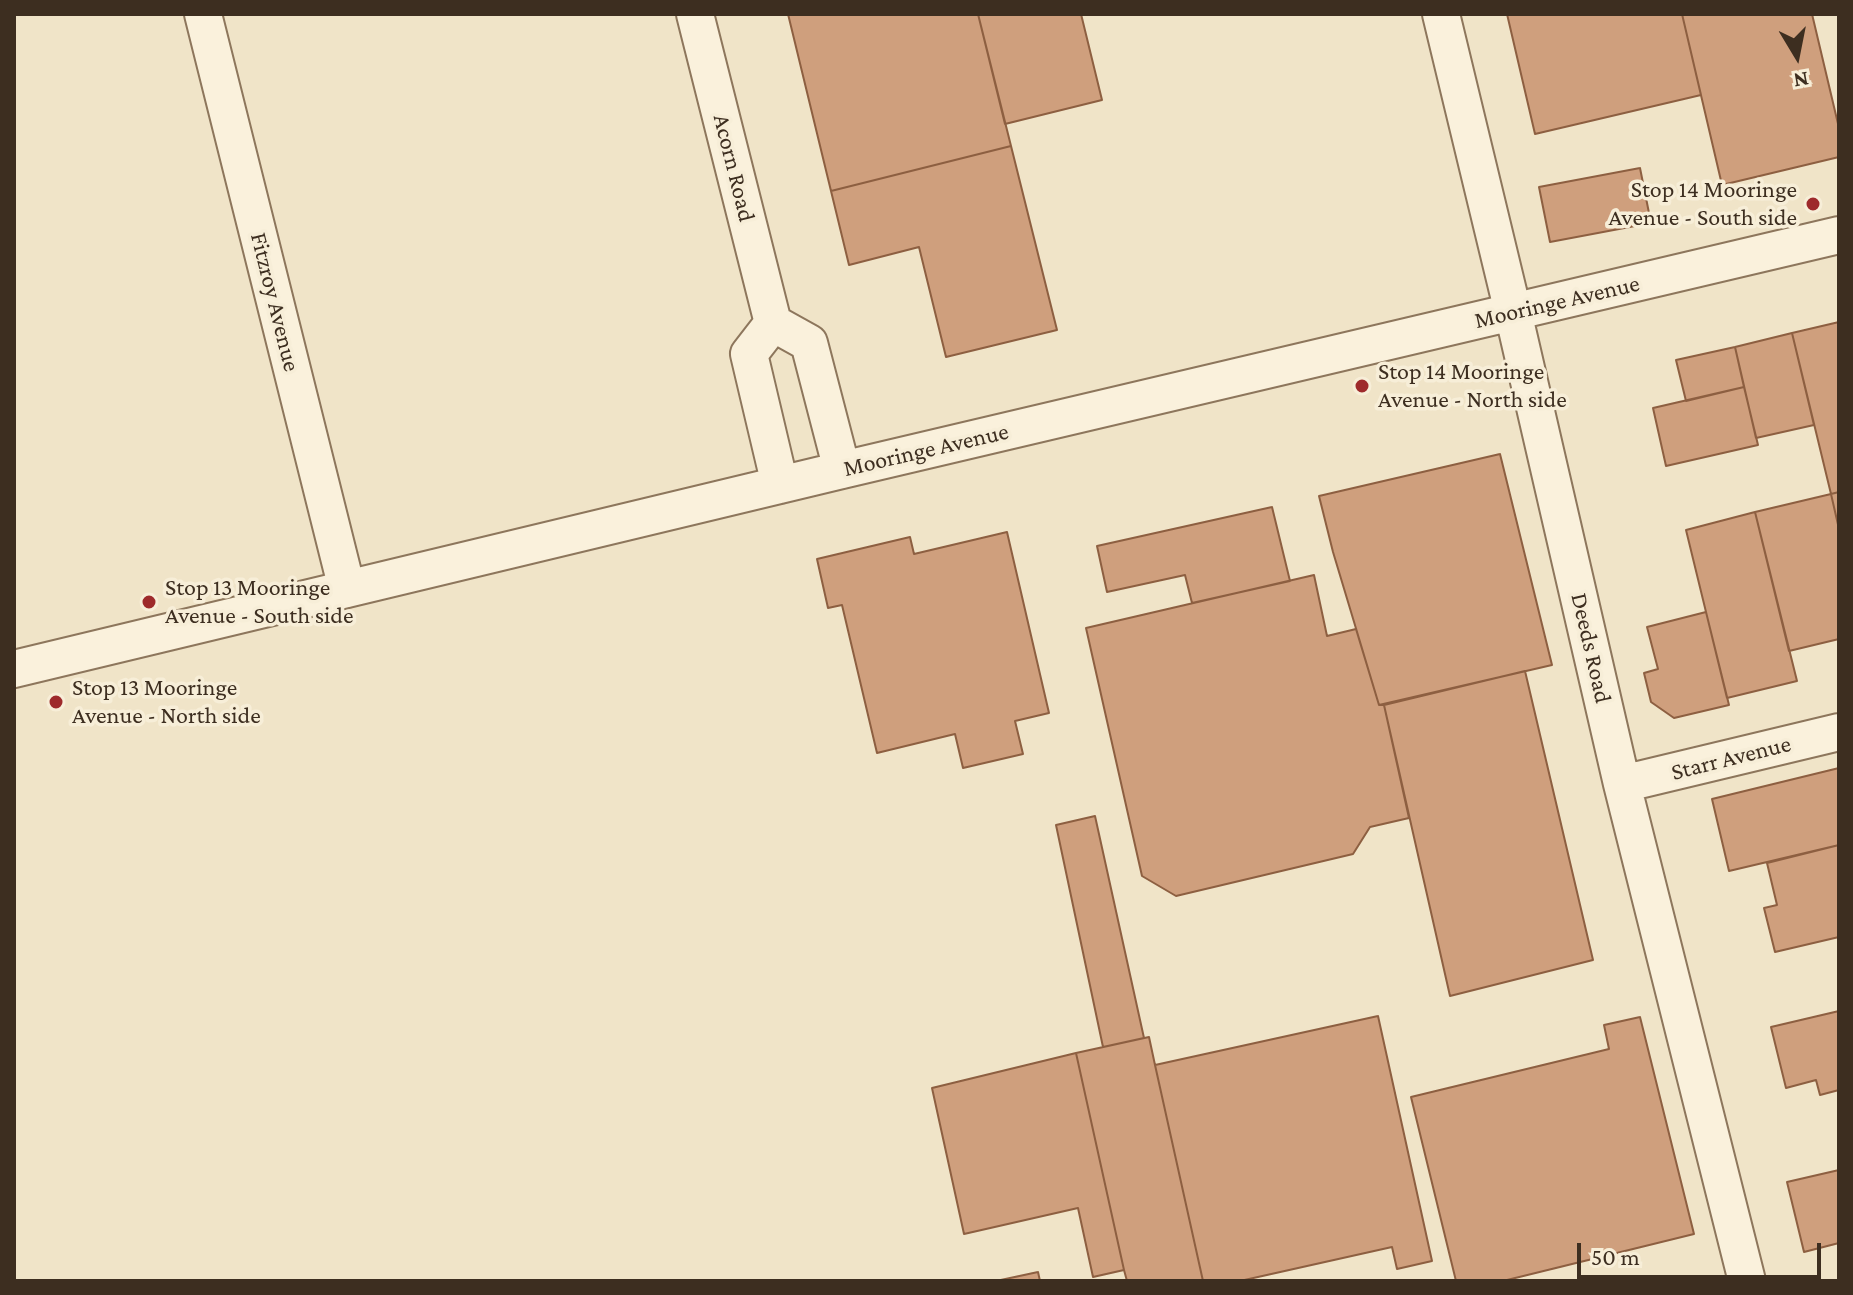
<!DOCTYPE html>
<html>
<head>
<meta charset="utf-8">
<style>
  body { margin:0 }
  #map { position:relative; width:1853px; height:1295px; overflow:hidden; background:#f0e4c8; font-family:"Crimson Pro",serif }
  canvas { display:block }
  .frame { position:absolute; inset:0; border:16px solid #3d2e20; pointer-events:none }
  .north { position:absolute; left:1757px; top:16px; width:80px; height:80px; -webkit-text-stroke:6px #f7eed8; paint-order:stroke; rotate:170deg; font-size:22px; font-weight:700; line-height:32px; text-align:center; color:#3d2e20 }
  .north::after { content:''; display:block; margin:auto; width:28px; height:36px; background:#3d2e20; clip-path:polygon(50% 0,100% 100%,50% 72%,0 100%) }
  .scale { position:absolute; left:1577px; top:1243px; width:244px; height:36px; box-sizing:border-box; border:4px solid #3d2e20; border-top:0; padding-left:10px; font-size:24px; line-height:28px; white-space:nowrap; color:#3d2e20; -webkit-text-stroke:6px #f7eed8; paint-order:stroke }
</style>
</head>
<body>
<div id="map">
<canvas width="1853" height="1295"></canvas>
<div class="frame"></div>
<div class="north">N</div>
<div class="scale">50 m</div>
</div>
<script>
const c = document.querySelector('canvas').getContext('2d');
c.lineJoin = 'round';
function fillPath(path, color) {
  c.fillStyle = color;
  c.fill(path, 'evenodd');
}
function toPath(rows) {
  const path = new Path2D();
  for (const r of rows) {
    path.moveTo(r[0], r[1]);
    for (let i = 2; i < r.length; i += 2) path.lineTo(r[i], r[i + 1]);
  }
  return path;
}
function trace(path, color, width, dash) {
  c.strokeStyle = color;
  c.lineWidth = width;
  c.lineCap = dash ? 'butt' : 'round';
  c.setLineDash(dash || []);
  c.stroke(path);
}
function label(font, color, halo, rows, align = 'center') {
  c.font = font + ' "Crimson Pro",serif';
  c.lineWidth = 7;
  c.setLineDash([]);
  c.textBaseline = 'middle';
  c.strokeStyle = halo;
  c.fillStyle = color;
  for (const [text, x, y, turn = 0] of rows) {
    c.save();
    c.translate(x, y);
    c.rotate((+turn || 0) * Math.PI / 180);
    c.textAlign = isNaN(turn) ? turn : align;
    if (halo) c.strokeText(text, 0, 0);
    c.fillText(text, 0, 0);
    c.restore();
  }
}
const building = toPath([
  [788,14,978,14,1011,146,831,191,788,14],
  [978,14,1081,14,1102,100,1005,124,978,14],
  [1507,14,1682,14,1701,95,1535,134,1507,14],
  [1682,14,1812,14,1839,128,1839,157,1722,185,1682,14],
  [1011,146,1057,330,946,357,919,247,849,265,831,191,1011,146],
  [1640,168,1651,223,1550,242,1539,187,1640,168],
  [1839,322,1839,492,1831,494,1792,333,1839,322],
  [1792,333,1814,425,1756,438,1735,347,1792,333],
  [1735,347,1744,387,1686,401,1676,360,1735,347],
  [1744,387,1758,445,1666,466,1653,408,1744,387],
  [1500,454,1552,665,1379,705,1333,552,1319,496,1500,454],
  [1839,492,1839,529,1831,494,1839,492],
  [1831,494,1839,529,1839,639,1789,651,1755,512,1831,494],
  [1272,507,1290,581,1192,603,1185,575,1107,592,1097,546,1272,507],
  [1755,512,1797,681,1727,698,1686,530,1755,512],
  [1007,532,1049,713,1015,721,1023,754,963,768,955,734,877,753,842,605,828,608,817,559,910,537,914,554,1007,532],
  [1314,575,1327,636,1356,629,1379,705,1384,705,1409,818,1370,827,1353,854,1176,896,1142,876,1086,628,1314,575],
  [1706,612,1729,705,1674,718,1651,702,1644,673,1658,669,1647,627,1706,612],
  [1525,671,1593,960,1450,996,1384,705,1525,671],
  [1839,768,1839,845,1729,871,1712,799,1839,768],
  [1095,816,1144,1038,1103,1047,1056,825,1095,816],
  [1839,845,1839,937,1775,952,1764,908,1777,905,1767,863,1839,845],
  [1839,1011,1839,1090,1820,1095,1816,1080,1786,1088,1771,1027,1839,1011],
  [1378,1016,1432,1261,1397,1269,1392,1247,1240,1281,1203,1281,1155,1065,1378,1016],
  [1640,1017,1694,1234,1503,1281,1456,1281,1411,1097,1609,1049,1604,1025,1640,1017],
  [1149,1037,1155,1065,1203,1281,1127,1281,1124,1270,1076,1053,1149,1037],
  [1076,1053,1124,1270,1093,1277,1078,1208,964,1234,932,1088,1076,1053],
  [1839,1170,1839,1243,1804,1252,1787,1182,1839,1170],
  [1038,1272,1040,1281,996,1281,1038,1272]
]);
const minor = toPath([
  [203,14,347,589],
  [695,14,773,323,809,343,842,470],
  [1441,14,1513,312,1622,784,1747,1281],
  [773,323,749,354,780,485],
  [14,669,842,470,1839,235],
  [1622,784,1839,732]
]);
const markers = [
  [1813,204,8,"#9e2a2b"],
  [1362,386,8,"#9e2a2b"],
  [149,602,8,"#9e2a2b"],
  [56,702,8,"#9e2a2b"]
];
const streetNames = [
  ["Acorn Road",734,168,76],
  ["Fitzroy Avenue",275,302,76],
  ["Mooringe Avenue",1557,302,-13],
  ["Mooringe Avenue",926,450,-13],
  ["Deeds Road",1591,648,77],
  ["Starr Avenue",1731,758,-14]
];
const poiNames = [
  ["Stop 14 Mooringe",1797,190,"right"],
  ["Avenue - South side",1797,218,"right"],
  ["Stop 14 Mooringe",1378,372],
  ["Avenue - North side",1378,400],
  ["Stop 13 Mooringe",165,588],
  ["Avenue - South side",165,616],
  ["Stop 13 Mooringe",72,688],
  ["Avenue - North side",72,716]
];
fillPath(building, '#cf9f7d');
trace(building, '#8d5f41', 2);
trace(minor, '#8d765c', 40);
trace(minor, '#faf1dc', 36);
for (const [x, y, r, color] of markers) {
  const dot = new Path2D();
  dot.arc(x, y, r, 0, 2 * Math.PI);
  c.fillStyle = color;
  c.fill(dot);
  trace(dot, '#f7eed8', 3);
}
label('24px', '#3d2e20', '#f7eed8', streetNames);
label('24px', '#3d2e20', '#f7eed8', poiNames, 'left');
</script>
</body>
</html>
